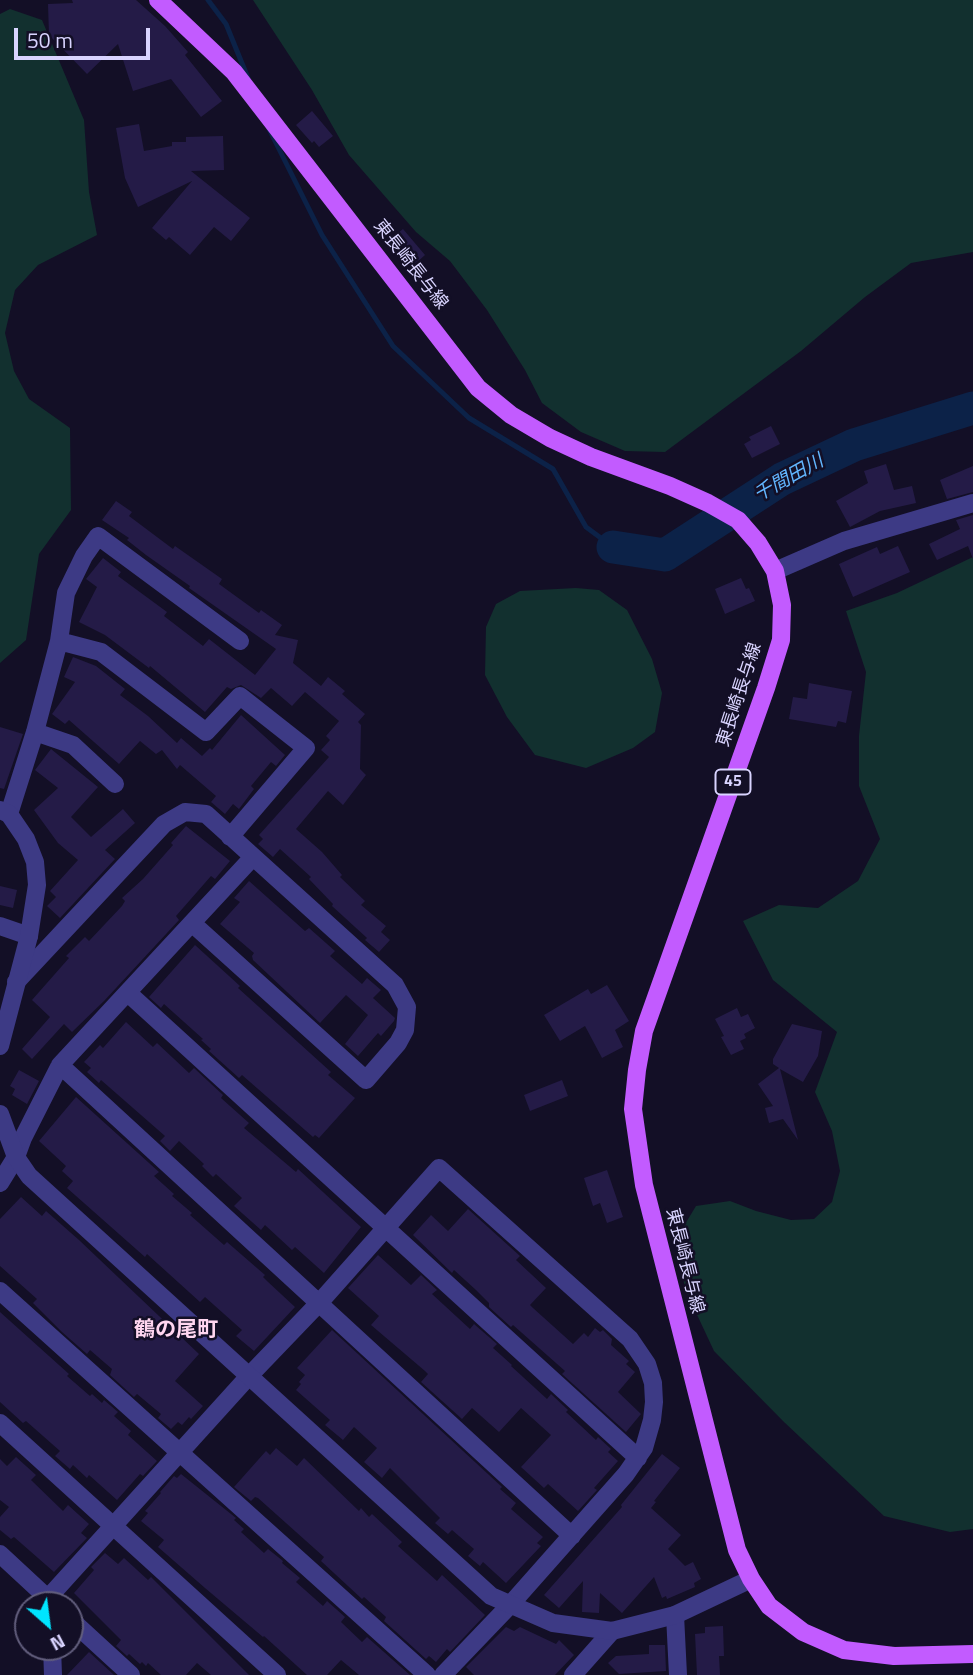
<!DOCTYPE html>
<html>
<head>
<meta charset="utf-8">
<style>
  body { margin:0 }
  #map { position:relative; width:973px; height:1675px; overflow:hidden; background:#130f26; font-family:"Titillium Web",sans-serif }
  canvas { display:block }
  .north { position:absolute; left:14px; top:1591px; width:70px; height:70px; box-sizing:border-box; background:#130f26; border:2px solid #625e7d; border-radius:50%; rotate:152deg; font-size:19px; font-weight:700; line-height:28px; text-align:center; color:#d9d4ff }
  .north::after { content:''; display:block; margin:auto; width:24px; height:32px; background:#00e5ff; clip-path:polygon(50% 0,100% 100%,50% 72%,0 100%) }
  .scale { position:absolute; left:14px; top:28px; width:136px; height:32px; box-sizing:border-box; border:4px solid #d9d4ff; border-top:0; padding-left:9px; font-size:21px; line-height:24px; white-space:nowrap; color:#d9d4ff; -webkit-text-stroke:5px #130f26; paint-order:stroke }
</style>
</head>
<body>
<div id="map">
<canvas width="973" height="1675"></canvas>
<div class="north">N</div>
<div class="scale">50 m</div>
</div>
<script>
const c = document.querySelector('canvas').getContext('2d');
c.lineJoin = 'round';
function fillPath(path, color) {
  c.fillStyle = color;
  c.fill(path, 'evenodd');
}
function toPath(rows) {
  const path = new Path2D();
  for (const r of rows) {
    path.moveTo(r[0], r[1]);
    for (let i = 2; i < r.length; i += 2) path.lineTo(r[i], r[i + 1]);
  }
  return path;
}
function trace(path, color, width, dash) {
  c.strokeStyle = color;
  c.lineWidth = width;
  c.lineCap = dash ? 'butt' : 'round';
  c.setLineDash(dash || []);
  c.stroke(path);
}
function label(font, color, halo, rows, align = 'center') {
  c.font = font + ' "Titillium Web","Noto Sans JP",sans-serif';
  c.lineWidth = 5;
  c.setLineDash([]);
  c.textBaseline = 'middle';
  c.strokeStyle = halo;
  c.fillStyle = color;
  for (const [text, x, y, turn = 0] of rows) {
    c.save();
    c.translate(x, y);
    c.rotate((+turn || 0) * Math.PI / 180);
    c.textAlign = isNaN(turn) ? turn : align;
    if (halo) c.strokeText(text, 0, 0);
    c.fillText(text, 0, 0);
    c.restore();
  }
}
const green = toPath([
  [253,0,973,0,973,252,911,263,865,297,801,351,665,452,625,451,581,432,542,403,525,370,487,310,450,261,416,232,349,155,312,90],
  [10,9,42,20,84,120,89,192,97,235,38,265,15,290,5,333,14,371,29,399,70,428,71,510,39,554,26,640,0,663,0,14],
  [973,557,973,1529,950,1532,884,1516,784,1422,714,1351,685,1289,676,1239,696,1206,730,1201,756,1211,791,1220,814,1219,832,1202,840,1171,832,1131,815,1092,837,1032,773,980,743,921,779,905,818,908,858,881,880,839,859,786,859,736,866,672,846,611,897,593],
  [576,588,599,590,627,610,652,659,662,693,655,732,633,748,586,768,535,755,507,717,485,675,486,627,496,604,520,591]
]);
const stream = toPath([
  [208,0,226,24,248,78],
  [269,129,322,235,393,346,469,418,553,469,586,527,613,547]
]);
const river = toPath([
  [613,547,665,555,782,479,854,445,973,408]
]);
const building = toPath([
  [72,0,136,0,165,26,188,52,185,55,222,101,201,117,171,79,133,91,118,44,87,74,49,35,48,4,73,3],
  [312,111,333,136,319,147,314,141,312,143,296,125],
  [139,124,144,151,172,146,172,142,186,142,186,137,223,136,224,170,191,171,250,218,231,241,214,227,190,255,169,237,166,240,152,228,192,181,138,207,125,178,116,128],
  [403,229,425,255,414,265,391,239],
  [771,426,780,444,752,458,744,444,751,440,749,437],
  [886,464,894,490,912,486,916,503,880,511,850,527,836,501,868,483,864,471],
  [973,466,973,492,947,499,940,480],
  [116,501,132,512,129,516,173,549,175,546,222,579,219,584,259,613,261,610,282,625,275,635,298,640,293,663,321,686,328,677,345,691,342,694,365,714,358,722,361,725,360,769,366,775,343,805,328,791,296,829,322,852,342,875,340,877,365,901,361,905,386,926,381,932,390,940,379,952,365,940,367,938,332,906,333,904,309,879,311,877,280,849,273,857,258,844,263,839,259,835,329,757,321,750,330,740,326,736,339,721,305,692,292,706,271,688,261,698,241,685,231,689,227,687,205,712,150,666,149,668,105,635,79,622,97,587,86,579,103,558,121,572,118,576,167,612,164,616,203,646,209,639,255,675,276,649,189,588,190,586,146,555,127,540,129,538,102,520],
  [973,515,973,559,968,546,937,560,929,544,960,529,956,520],
  [898,546,910,572,853,597,839,564,877,547,880,554],
  [741,578,746,589,749,588,755,601,725,614,715,589],
  [73,657,96,666,125,689,120,695,148,716,177,743,181,738,202,756,210,748,212,750,241,715,285,755,276,766,271,762,251,786,254,789,239,809,233,804,225,814,211,802,216,796,180,765,177,769,162,750,156,754,140,741,119,764,69,720,65,724,52,714,75,682,64,677],
  [809,683,852,691,846,723,838,721,836,727,789,719,793,697,807,699],
  [0,727,23,734,4,789,0,788],
  [51,749,98,787,71,817,91,837,123,809,135,823,105,850,115,859,60,918,47,906,56,897,50,891,78,860,58,843,34,810,58,788,35,770],
  [186,826,230,861,215,879,211,876,176,916,179,920,104,1001,72,1032,64,1024,32,1059,22,1049,50,1017,32,1000,69,958,66,956,85,937,89,941,122,906,125,901,122,898,143,879,173,845,171,843],
  [249,881,305,931,309,928,335,951,330,956,362,984,367,978,381,990,373,998,395,1018,394,1021,381,1036,378,1033,358,1056,345,1044,368,1015,346,995,320,1023,253,960,252,956,254,953,220,924,240,902,234,898],
  [0,886,17,890,13,908,0,905],
  [195,945,240,986,238,988,331,1072,328,1075,355,1098,319,1138,315,1135,313,1137,242,1075,239,1078,209,1051,211,1049,201,1040,203,1039,164,1004,161,1008,149,997],
  [607,985,629,1021,615,1030,623,1047,602,1058,585,1026,560,1041,544,1015,588,989,591,994],
  [737,1008,741,1017,748,1014,755,1028,744,1034,746,1038,740,1041,744,1049,731,1055,721,1037,724,1036,715,1019],
  [126,1022,153,1047,157,1043,189,1073,194,1068,223,1095,221,1098,249,1123,244,1128,296,1172,298,1169,361,1227,324,1273,295,1247,292,1250,265,1225,261,1230,234,1206,242,1198,216,1174,213,1177,202,1166,204,1164,179,1141,170,1151,160,1141,165,1136,101,1080,99,1083,87,1072,91,1068,84,1062,100,1045,103,1048],
  [792,1024,822,1031,818,1056,803,1082,780,1069,798,1140,783,1119,769,1123,765,1108,773,1106,758,1084,779,1068,773,1064,773,1059],
  [19,1070,39,1081,27,1104,12,1095,15,1089,10,1086],
  [562,1080,568,1096,530,1111,524,1095],
  [76,1097,159,1172,154,1176,174,1194,172,1196,192,1213,190,1215,224,1245,227,1242,265,1275,263,1277,267,1281,295,1307,254,1351,236,1336,242,1330,205,1297,200,1302,147,1254,145,1257,67,1188,73,1181,62,1171,66,1166,39,1141],
  [607,1170,623,1217,607,1223,600,1203,593,1206,584,1178],
  [21,1197,42,1216,46,1211,79,1240,199,1354,175,1381,203,1406,191,1419,189,1417,182,1425,178,1422,171,1429,158,1418,161,1414,137,1394,134,1397,110,1375,112,1369,90,1350,87,1354,62,1332,33,1303,37,1299,0,1266,0,1219],
  [468,1209,520,1256,516,1260,546,1288,530,1305,533,1308,573,1344,584,1333,588,1337,595,1328,600,1332,603,1330,612,1339,611,1345,629,1361,626,1364,635,1372,618,1392,641,1414,626,1432,562,1374,565,1371,513,1325,511,1327,489,1307,489,1303,476,1290,454,1270,452,1273,413,1235,431,1215,448,1231],
  [378,1255,411,1285,421,1275,437,1290,432,1294,470,1329,474,1324,497,1344,493,1348,512,1365,511,1366,547,1399,551,1394,568,1410,566,1412,596,1440,598,1437,611,1449,608,1452,618,1461,594,1488,597,1490,578,1511,548,1484,544,1488,521,1467,551,1435,521,1408,499,1432,472,1408,462,1419,421,1382,428,1374,425,1371,371,1325,379,1316,348,1288],
  [0,1312,69,1374,67,1376,90,1396,92,1394,102,1403,104,1400,118,1412,114,1416,131,1431,128,1435,157,1461,143,1476,140,1474,117,1500,89,1475,87,1478,73,1465,70,1469,55,1456,60,1451,26,1421,23,1423,0,1402],
  [332,1330,502,1487,500,1489,516,1503,511,1509,543,1537,537,1543,541,1546,506,1583,483,1562,480,1566,468,1556,474,1549,452,1530,448,1534,435,1523,440,1518,390,1468,382,1478,364,1462,377,1448,354,1427,343,1440,325,1425,330,1420,296,1390,301,1384,299,1382,305,1375,297,1368],
  [276,1448,297,1466,304,1458,359,1511,361,1508,369,1517,372,1514,402,1542,398,1546,437,1581,442,1575,485,1615,450,1652,447,1649,436,1662,429,1656,426,1659,384,1621,386,1617,364,1597,362,1599,321,1561,324,1557,258,1498,255,1497,251,1501,234,1487,266,1451,270,1455],
  [662,1454,680,1468,654,1501,656,1502,651,1508,681,1535,668,1549,685,1566,693,1562,701,1579,694,1583,695,1587,667,1599,666,1596,662,1598,654,1577,622,1613,600,1593,599,1613,582,1612,583,1581,559,1608,544,1595,622,1507,621,1505],
  [16,1457,36,1475,31,1480,63,1511,68,1505,89,1524,81,1533,87,1538,54,1572,14,1537,11,1539,0,1530,0,1517,9,1507,0,1500,0,1459,7,1466],
  [181,1474,236,1518,234,1520,244,1529,241,1532,264,1553,268,1549,283,1561,282,1563,300,1578,296,1582,323,1606,327,1601,345,1617,341,1622,362,1642,367,1637,410,1675,359,1675,341,1660,327,1675,307,1675,264,1636,263,1637,205,1588,158,1547,164,1540,141,1521,148,1513,145,1511,161,1493,160,1492,174,1476,177,1478],
  [105,1553,118,1564,124,1558,148,1580,151,1577,249,1675,211,1675,197,1663,186,1675,161,1675,148,1663,146,1666,142,1662,140,1664,129,1654,127,1656,116,1646,121,1640,74,1593,94,1570,91,1567],
  [723,1626,724,1656,719,1656,720,1675,697,1675,695,1634,705,1633,705,1627],
  [506,1627,514,1631,520,1627,556,1644,559,1640,574,1655,555,1675,474,1675,466,1667],
  [649,1645,665,1645,666,1671,619,1674,608,1663,616,1656,649,1654],
  [89,1652,114,1675,67,1675]
]);
const minor = toPath([
  [775,571,844,541,973,503],
  [59,641,101,652,206,732,240,696,306,748,230,837],
  [35,732,73,745,115,784],
  [9,814,35,732,59,641,66,593,84,556,98,536,240,641],
  [0,926,29,936],
  [16,982,164,824,185,812,206,814,395,985,407,1007,405,1030,398,1043,366,1080,193,924],
  [128,993,638,1458],
  [60,1065,572,1536],
  [0,1183,16,1157,23,1138,60,1065,253,857],
  [0,1291,427,1675],
  [0,1423,277,1675],
  [0,1554,55,1605],
  [48,1598,249,1376,320,1302,439,1168,630,1339,647,1364,653,1383,654,1402,652,1420,644,1448,626,1474,510,1605,443,1675],
  [675,1615,678,1675],
  [70,1619,131,1675],
  [52,1647,53,1675],
  [573,1675,612,1631]
]);
const tertiary = toPath([
  [0,810,9,814,26,839,35,862,37,885,29,936,0,1046],
  [0,1114,16,1157,29,1176,491,1596,553,1623,612,1631,675,1615,751,1579]
]);
const primary = toPath([
  [158,0,234,72,478,388,511,415,550,438,591,457,670,486,708,503,738,520,758,543,775,571,782,605,781,640,766,688,644,1031,637,1070,633,1109,644,1185,737,1550,751,1579,769,1606,803,1632,844,1650,894,1656,973,1654]
]);
const shields = [
  [733,782,35]
];
const shieldNames = [
  ["45",733,782]
];
const streetNames = [
  ["東長崎長与線",410,265,52],
  ["東長崎長与線",740,695,-72],
  ["東長崎長与線",684,1261,76]
];
const waterNames = [
  ["千間田川",789,479,-29]
];
const quarterNames = [
  ["鶴の尾町",176,1331]
];
fillPath(green, '#12302f');
trace(stream, '#0c2248', 5);
trace(river, '#0c2248', 33);
fillPath(building, '#241b47');
trace(minor, '#3d3a85', 18);
trace(tertiary, '#3d3a85', 18);
trace(primary, '#c25bff', 18);
for (const [x, y, w] of shields) {
  const box = new Path2D();
  box.roundRect(x - w / 2, y - 12.5, w, 25, 5);
  c.fillStyle = '#130f26';
  c.fill(box);
  trace(box, '#d9d4ff', 2);
}
label('bold 16px', '#d9d4ff', null, shieldNames);
label('18px', '#d9d4ff', '#130f26', streetNames);
label('italic 19px', '#62b6ff', '#130f26', waterNames);
label('bold 21px', '#ffd6f0', '#130f26', quarterNames);
</script>
</body>
</html>
